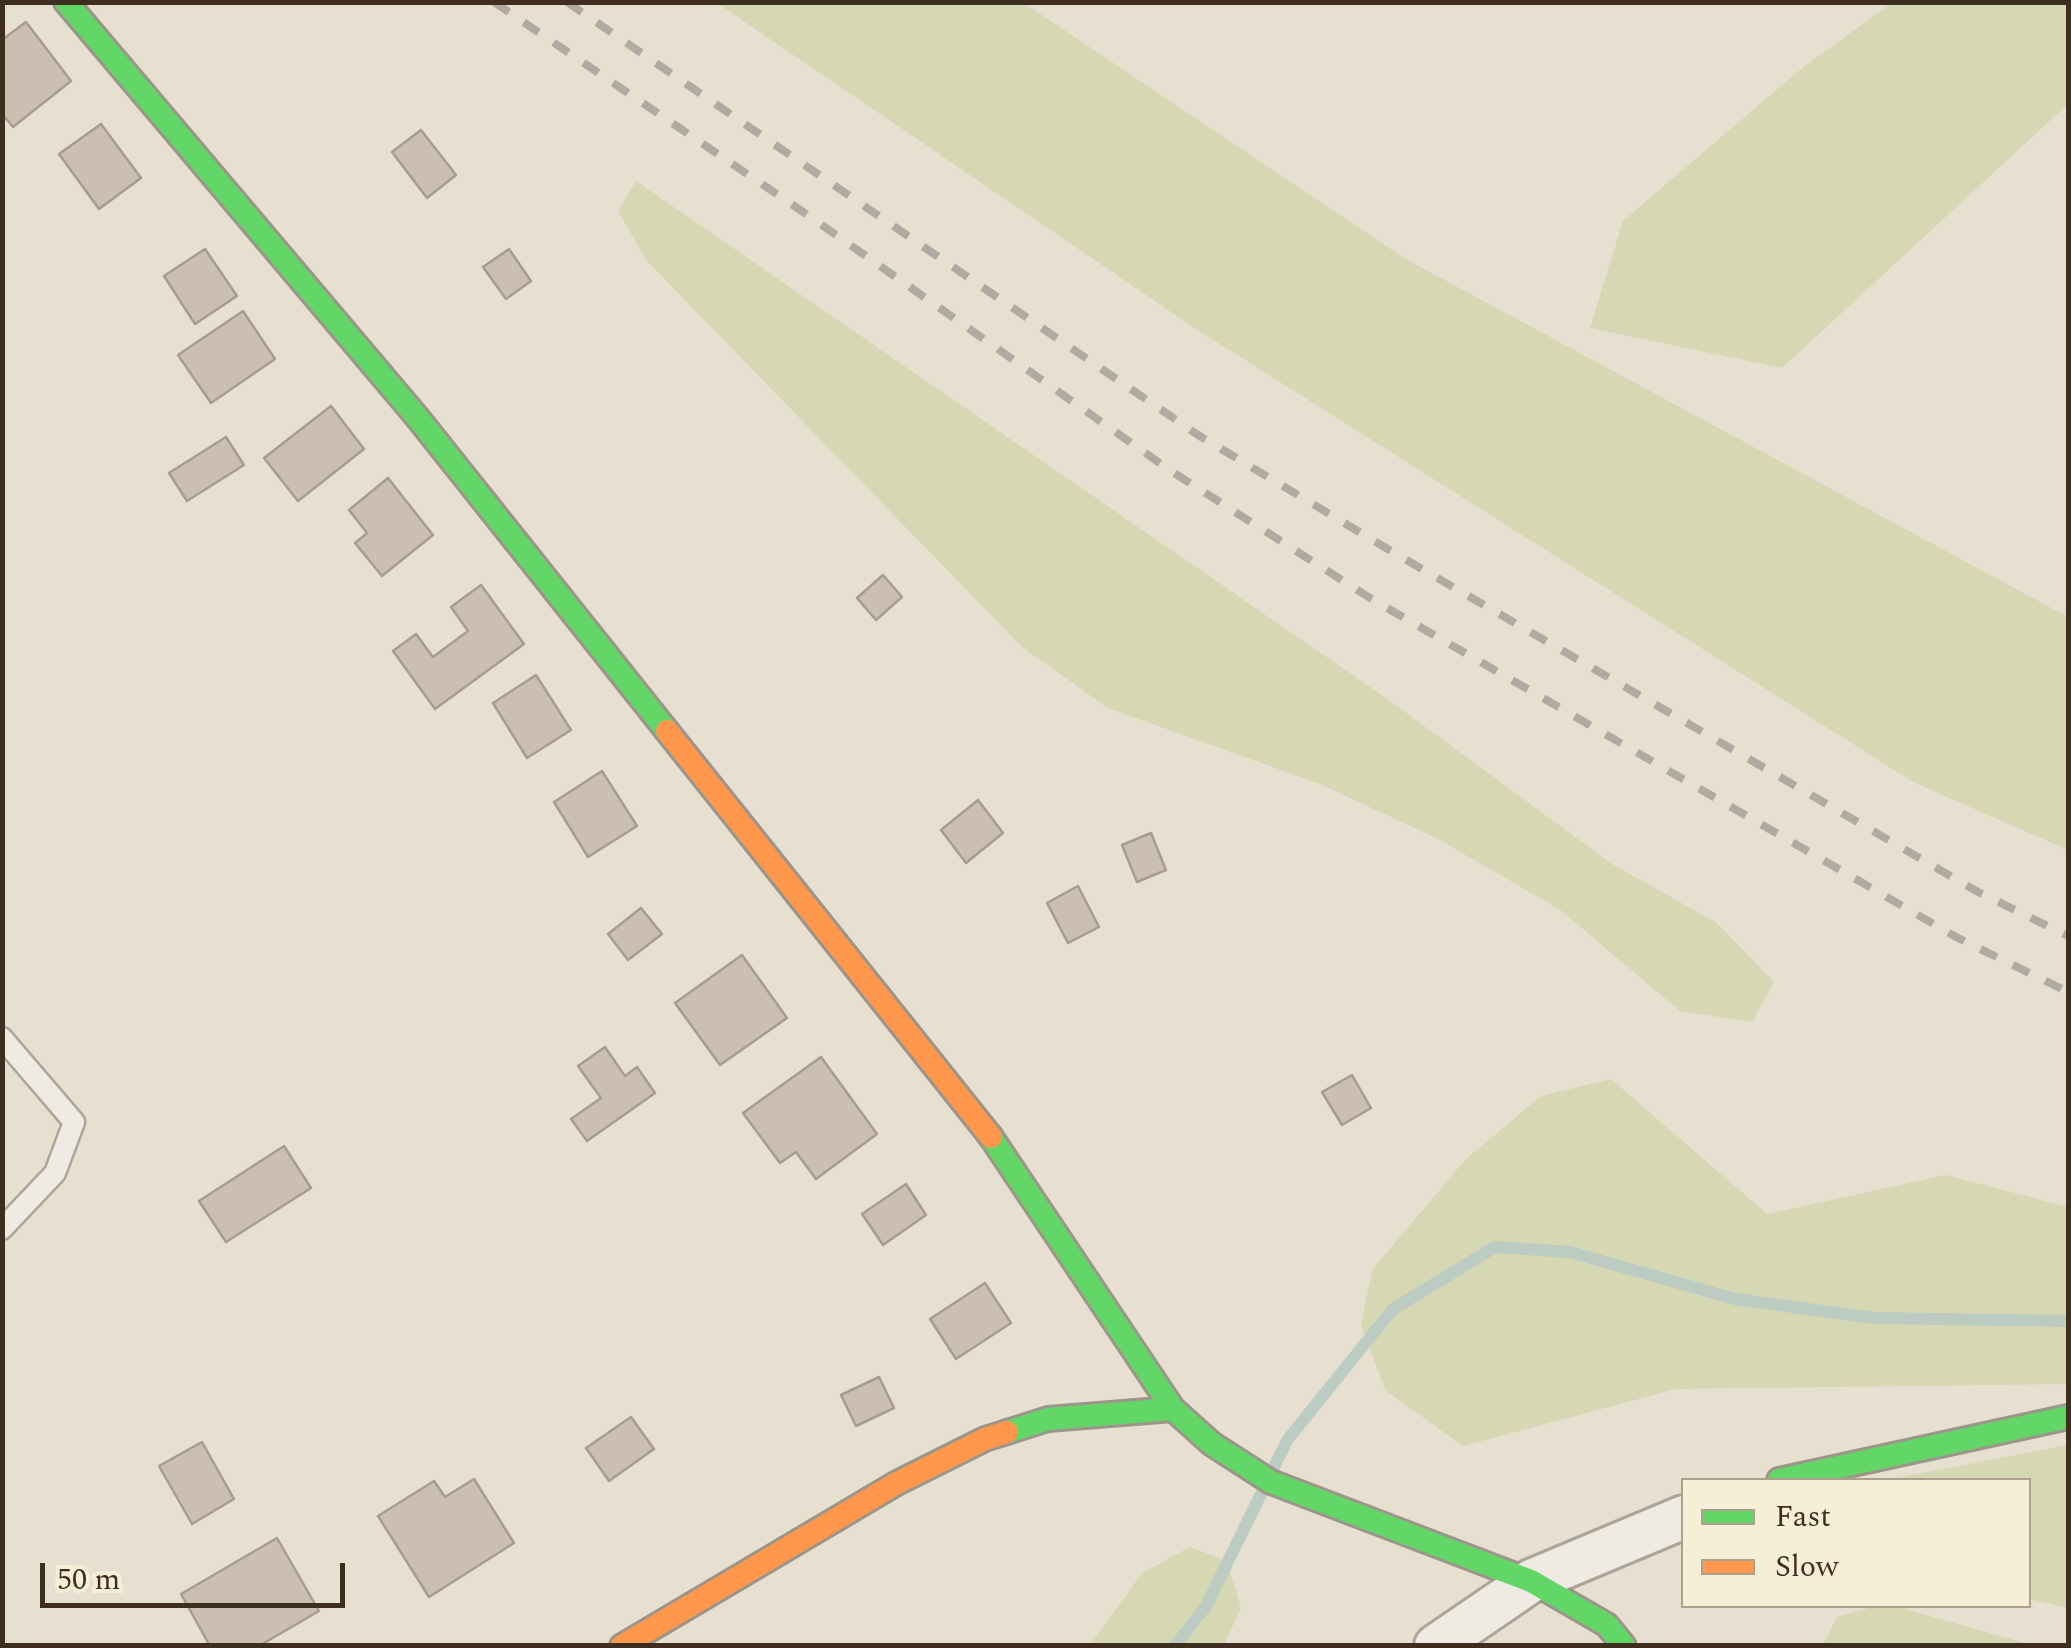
<!DOCTYPE html>
<html>
<head>
<meta charset="utf-8">
<style>
  body { margin:0 }
  #map { position:relative; width:2071px; height:1648px; overflow:hidden; background:#e7e0d1; font-family:Spectral,serif }
  canvas { display:block }
  .frame { position:absolute; inset:0; border:5px solid #3d2e20; pointer-events:none }
  .legend { position:absolute; left:1681px; top:1478px; width:350px; height:130px; box-sizing:border-box; background:#f7eed8; border:2px solid #ada18e; margin:0; padding:12px 18px; list-style:none; font-size:30px; color:#3d2e20 }
  .legend li { display:flex; align-items:center; gap:20px; height:50px }
  .legend b { width:50px; border:2px solid #ada18e }
  .scale { position:absolute; left:40px; top:1563px; width:305px; height:45px; box-sizing:border-box; border:5px solid #3d2e20; border-top:0; padding-left:12px; font-size:30px; line-height:35px; white-space:nowrap; color:#3d2e20; -webkit-text-stroke:8px #f7eed8; paint-order:stroke }
</style>
</head>
<body>
<div id="map">
<canvas width="2071" height="1648"></canvas>
<div class="frame"></div>
<ul class="legend">
<li><b style="height:12px;background:#63d668"></b>Fast</li>
<li><b style="height:12px;background:#ff974d"></b>Slow</li>
</ul>
<div class="scale">50 m</div>
</div>
<script>
const c = document.querySelector('canvas').getContext('2d');
c.lineJoin = 'round';
function fillPath(path, color) {
  c.fillStyle = color;
  c.fill(path, 'evenodd');
}
function toPath(rows) {
  const path = new Path2D();
  for (const r of rows) {
    path.moveTo(r[0], r[1]);
    for (let i = 2; i < r.length; i += 2) path.lineTo(r[i], r[i + 1]);
  }
  return path;
}
function trace(path, color, width, dash) {
  c.strokeStyle = color;
  c.lineWidth = width;
  c.lineCap = dash ? 'butt' : 'round';
  c.setLineDash(dash || []);
  c.stroke(path);
}
const green = toPath([
  [717,3,1024,3,1404,258,2068,617,2068,850,1913,782,1196,329],
  [1892,3,2068,3,2068,104,1782,368,1590,328,1623,221,1802,68],
  [636,181,1386,698,1612,864,1717,923,1774,982,1752,1022,1680,1011,1559,909,1438,839,1320,784,1108,708,1022,647,646,260,618,211],
  [1611,1079,1767,1214,1946,1175,2068,1207,2068,1384,1676,1389,1463,1446,1385,1390,1361,1325,1372,1270,1465,1160,1541,1096],
  [2068,1445,2068,1608,2029,1599,2028,1480,1886,1480],
  [1190,1547,1227,1561,1241,1608,1224,1645,1090,1645,1142,1573],
  [1876,1606,1894,1606,2032,1645,1823,1645,1837,1617]
]);
const stream = toPath([
  [1273,1469,1288,1439,1393,1309,1495,1247,1570,1252,1735,1299,1873,1318,2068,1321],
  [1175,1646,1206,1606,1262,1492]
]);
const building = toPath([
  [26,22,71,81,13,127,2,114,2,40,26,22],
  [101,124,141,178,99,209,59,154,101,124],
  [421,130,456,175,427,198,392,152,421,130],
  [205,249,237,296,195,324,164,276,205,249],
  [509,249,531,281,506,299,483,267,509,249],
  [243,311,275,359,211,403,178,355,243,311],
  [331,406,364,449,298,501,264,458,331,406],
  [226,437,244,465,187,501,169,473,226,437],
  [388,478,433,535,382,576,355,543,367,533,349,510,388,478],
  [883,575,902,597,876,620,857,598,883,575],
  [481,585,524,644,435,709,393,651,416,634,433,657,468,631,451,607,481,585],
  [536,675,571,730,527,758,493,703,536,675],
  [602,771,637,826,588,857,554,802,602,771],
  [978,800,1003,833,966,863,941,830,978,800],
  [1151,833,1166,870,1137,882,1122,845,1151,833],
  [1078,886,1099,927,1068,943,1047,903,1078,886],
  [641,908,662,934,628,960,608,934,641,908],
  [742,955,787,1018,720,1065,675,1003,742,955],
  [605,1047,625,1076,637,1067,655,1093,587,1141,571,1119,601,1098,578,1066,605,1047],
  [821,1057,877,1134,816,1179,796,1152,780,1163,743,1113,821,1057],
  [1352,1075,1371,1108,1342,1125,1322,1092,1352,1075],
  [284,1146,311,1188,226,1242,199,1201,284,1146],
  [906,1184,926,1215,883,1245,862,1214,906,1184],
  [985,1283,1011,1323,956,1359,930,1319,985,1283],
  [879,1377,894,1408,856,1426,841,1395,879,1377],
  [631,1417,654,1449,609,1481,586,1448,631,1417],
  [202,1442,234,1499,192,1524,159,1466,202,1442],
  [474,1479,514,1543,429,1597,378,1516,434,1481,445,1497,474,1479],
  [277,1538,319,1611,259,1646,210,1646,181,1594,277,1538]
]);
const lane = toPath([
  [2,1038,74,1122,55,1173,2,1229]
]);
const street = toPath([
  [1436,1646,1531,1581,1684,1517]
]);
const fast = toPath([
  [66,2,417,417,667,731],
  [991,1137,1173,1409,1212,1444,1271,1482,1531,1581,1607,1625,1624,1646],
  [1007,1432,1048,1419,1173,1409],
  [1779,1480,2068,1417]
]);
const slow = toPath([
  [667,731,991,1137],
  [622,1646,897,1483,985,1439,1007,1432]
]);
const rail = toPath([
  [494,2,812,218,1171,471,1370,598,1956,937,2068,992],
  [567,2,1198,435,1391,551,1978,892,2068,936]
]);
fillPath(green, '#d6d7b3');
trace(stream, '#bcccc2', 12);
fillPath(building, '#cbbfb2');
trace(building, '#a89c90', 2.5);
trace(lane, '#ada599', 25);
trace(street, '#ada599', 48);
trace(fast, '#9c958a', 28);
trace(slow, '#9c958a', 28);
trace(lane, '#efebe3', 20);
trace(street, '#efebe3', 42);
trace(fast, '#63d668', 22);
trace(slow, '#ff974d', 22);
trace(rail, '#afaaa2', 8, [18, 18]);
</script>
</body>
</html>
